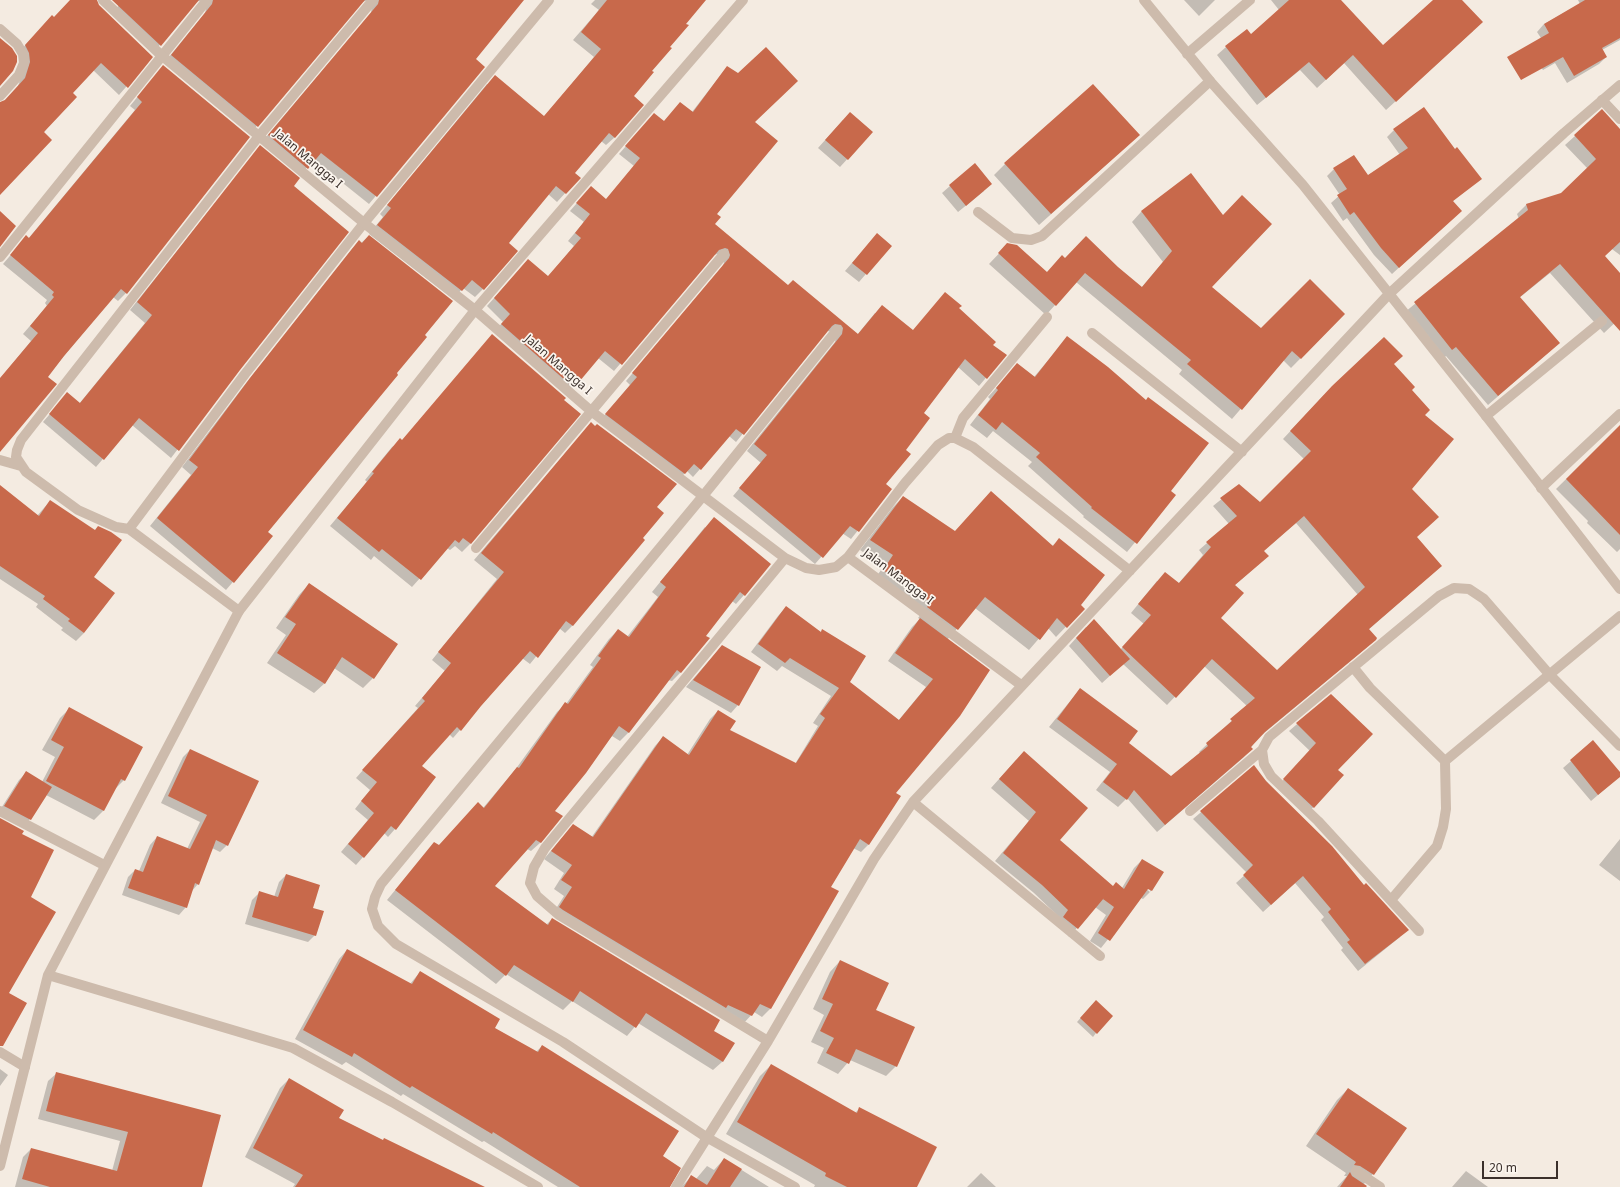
<!DOCTYPE html>
<html>
<head>
<meta charset="utf-8">
<style>
  body { margin:0 }
  #map { position:relative; width:1620px; height:1187px; overflow:hidden; background:#f4ebe1; font-family:"Noto Sans",sans-serif }
  canvas { display:block }
  .scale { position:absolute; left:1482px; top:1161px; width:76px; height:18px; box-sizing:border-box; border:2px solid #3b302b; border-top:0; padding-left:5px; font-size:12px; line-height:14px; white-space:nowrap; color:#3b302b; -webkit-text-stroke:3px #fbf5ee; paint-order:stroke }
</style>
</head>
<body>
<div id="map">
<canvas width="1620" height="1187"></canvas>
<div class="scale">20 m</div>
</div>
<script>
const c = document.querySelector('canvas').getContext('2d');
c.lineJoin = 'round';
function fillPath(path, color) {
  c.fillStyle = color;
  c.fill(path, 'evenodd');
}
function toPath(rows) {
  const path = new Path2D();
  for (const r of rows) {
    path.moveTo(r[0], r[1]);
    for (let i = 2; i < r.length; i += 2) path.lineTo(r[i], r[i + 1]);
  }
  return path;
}
function trace(path, color, width, dash) {
  c.strokeStyle = color;
  c.lineWidth = width;
  c.lineCap = dash ? 'butt' : 'round';
  c.setLineDash(dash || []);
  c.stroke(path);
}
function label(font, color, halo, rows, align = 'center') {
  c.font = font + ' "Noto Sans",sans-serif';
  c.lineWidth = 3.5;
  c.setLineDash([]);
  c.textBaseline = 'middle';
  c.strokeStyle = halo;
  c.fillStyle = color;
  for (const [text, x, y, turn = 0] of rows) {
    c.save();
    c.translate(x, y);
    c.rotate((+turn || 0) * Math.PI / 180);
    c.textAlign = isNaN(turn) ? turn : align;
    if (halo) c.strokeText(text, 0, 0);
    c.fillText(text, 0, 0);
    c.restore();
  }
}
const shadow = toPath([
  [71,0,80,0,152,57,119,95,93,70,72,93,0,194,0,103,3,102,18,86,23,71,18,53,45,24,54,18],
  [123,0,523,0,475,59,484,67,369,204,314,160,300,175,261,143,371,13,372,5,366,1,361,2,250,134,164,63,205,13,206,9,204,3,199,1,196,2,153,53,112,14],
  [595,0,705,0,685,24,633,97,615,137,606,145,601,141,574,173,579,178,557,202,548,194,507,243,483,289,475,297,463,288,453,299,369,234,383,217,380,214,487,84,544,117,594,57,573,40,599,10,591,4],
  [1184,0,1215,0,1199,16],
  [1271,0,1340,0,1383,47,1434,0,1461,0,1473,31,1386,110,1344,63,1317,88,1300,70,1257,105,1217,55,1226,47,1251,36,1279,10],
  [1578,0,1620,0,1620,40,1602,50,1606,57,1599,64,1567,83,1555,63,1543,70,1528,49,1541,38,1537,32,1544,24,1580,4],
  [163,66,126,293,118,301,113,297,64,356,47,377,0,450,0,379,31,341,23,334,47,306,45,303,47,300,3,264,26,237,28,239,135,110,130,106],
  [727,67,754,122,713,224,788,286,857,335,875,313,912,331,958,308,992,345,1005,355,979,386,958,367,922,413,905,450,884,484,891,489,851,539,842,533,815,564,733,496,761,463,747,451,835,342,836,336,833,332,827,331,736,442,729,436,693,477,687,471,677,481,599,422,630,385,626,381,722,267,724,263,721,257,717,254,712,256,614,371,598,358,567,395,494,332,503,322,487,306,528,260,548,277,574,246,568,241,584,222,570,211,584,195,606,200,634,166,619,154,647,122,663,122,692,112],
  [843,120,872,132,840,167,818,148],
  [1394,130,1454,150,1480,179,1452,202,1453,218,1392,274,1374,255,1347,218,1343,221,1331,203,1340,195,1327,176,1334,169,1367,176,1400,155,1387,137],
  [1620,130,1620,255,1574,221,1620,274,1620,318,1604,333,1550,273,1519,298,1559,343,1488,405,1446,356,1443,359,1405,312,1519,219,1517,214,1527,204,1561,194,1588,169,1565,145,1575,136],
  [1139,135,1039,225,994,175,1005,164],
  [260,147,292,186,239,369,171,458,132,425,96,467,43,422,67,394,79,404,145,323,130,310],
  [974,165,984,191,958,212,942,193],
  [1191,175,1210,287,1261,330,1344,314,1291,368,1283,360,1232,419,1179,374,1182,370,1076,282,1046,315,989,264,1008,244,1046,273,1065,259,1117,268,1141,288,1163,262,1132,222,1141,212],
  [877,234,890,246,859,282,845,271],
  [369,236,267,532,272,536,226,590,150,526,191,475,182,467,243,387,352,249,359,241,361,243],
  [1067,338,1170,491,1174,495,1127,552,1083,517,1084,516,1028,466,1032,462,993,431,987,438,970,425,990,399,988,397,1017,365,1034,377],
  [1393,365,1411,390,1424,415,1411,489,1416,537,1441,566,1368,630,1367,647,1257,739,1244,757,1157,832,1127,798,1118,807,1096,790,1110,772,1049,727,1080,689,1127,743,1171,777,1200,753,1199,752,1247,706,1204,666,1167,705,1123,664,1102,683,1069,646,1086,627,1120,650,1144,624,1131,613,1157,581,1178,584,1203,555,1199,550,1229,524,1213,506,1239,485,1260,504,1304,459,1283,439,1324,395],
  [1296,523,1358,595,1277,672,1220,618,1235,585,1259,564,1263,551],
  [563,400,579,414,470,544,462,552,455,546,450,550,447,548,412,587,374,556,371,560,330,526,367,482,365,480,392,447,402,441],
  [591,423,656,507,641,538,644,540,572,626,565,633,559,628,530,664,522,658,460,730,453,738,449,734,420,766,434,777,395,829,388,837,384,833,356,865,341,852,368,820,355,809,370,790,356,778,418,708,415,706,445,671,432,660,497,579,474,560],
  [1618,428,1620,430,1620,549,1617,552,1587,523,1588,521,1556,489],
  [0,486,37,516,50,501,84,633,76,641,61,630,63,628,36,607,38,604,0,579],
  [903,497,955,532,1052,546,1059,540,1080,605,1083,609,1056,637,1048,628,1029,650,975,608,947,640,894,793,869,844,861,852,853,848,830,887,837,891,770,1009,762,1017,754,1012,743,1024,552,915,564,896,554,889,564,873,544,859,573,825,591,838,655,746,663,737,687,755,710,719,718,711,729,731,795,764,818,726,813,723,831,696,782,666,777,671,751,652,778,616,786,607,820,633,822,630,849,683,898,721,926,687,888,661,912,627,920,619,918,618,922,613,873,581,884,566,860,550,893,507],
  [705,527,744,595,736,604,732,601,705,636,681,672,672,681,668,680,628,733,620,741,612,736,553,811,561,817,540,843,531,851,527,849,493,886,546,925,552,919,712,1032,733,1044,722,1062,713,1070,638,1023,627,1036,572,1001,563,1010,506,974,496,984,387,900,434,843,438,846,483,808,515,770,557,712,566,704,593,667,590,665,609,639,618,630,627,637,658,597,652,592],
  [309,584,373,678,363,688,334,668,325,683,314,693,267,663,286,635,276,628,299,595],
  [722,646,738,705,731,713,686,687],
  [1331,695,1337,770,1343,775,1306,815,1277,787,1310,751,1289,731],
  [70,708,124,780,115,789,103,811,94,820,46,795,30,819,23,827,0,810,19,780,26,773,42,782,55,757,42,750,60,718],
  [1593,742,1620,773,1620,776,1591,801,1563,768],
  [190,750,227,845,220,852,212,848,198,884,191,892,186,907,179,915,122,895,128,877,135,870,139,871,150,845,157,837,187,849,200,822,161,803,183,757],
  [1016,760,1059,840,1112,887,1122,888,1134,868,1142,860,1162,872,1150,892,1150,889,1144,887,1150,892,1143,899,1141,898,1101,948,1090,941,1106,915,1095,907,1069,937,1061,919,1034,893,995,861,1029,821,991,788],
  [1254,767,1400,937,1358,971,1341,950,1343,948,1321,920,1324,917,1295,883,1263,912,1236,883,1247,873,1193,819],
  [1620,839,1620,881,1599,865],
  [286,875,311,908,315,935,308,942,245,924,252,900,260,892,274,897,279,882],
  [347,950,410,984,420,972,493,1028,536,1052,542,1046,662,1157,669,1187,558,1187,484,1141,482,1142,403,1094,401,1096,346,1062,342,1065,295,1039,339,959],
  [840,961,875,1010,896,1066,886,1076,850,1060,838,1074,817,1063,824,1048,811,1042,824,1015,813,1009,830,972],
  [1092,1005,1096,1033,1093,1037,1077,1022],
  [771,1065,855,1113,860,1108,916,1187,814,1187,815,1185,726,1134,760,1076],
  [0,1069,8,1075,0,1086],
  [57,1073,201,1187,15,1187,23,1157,31,1149,112,1171,120,1141,38,1119,48,1081],
  [289,1079,338,1118,476,1187,293,1187,295,1184,245,1157,280,1088],
  [1348,1089,1405,1128,1373,1174,1363,1185,1364,1187,1337,1187,1347,1176,1344,1176,1346,1173,1306,1146,1337,1100],
  [724,1159,769,1187,681,1187,692,1176,696,1179,707,1166,714,1170],
  [1466,1171,1488,1187,1452,1187],
  [981,1173,996,1187,967,1187]
]);
const building = toPath([
  [70,0,97,0,99,5,153,57,128,88,101,63,73,93,77,97,44,132,52,140,0,195,0,102,5,100,25,78,30,62,29,53,25,45,52,15,54,17],
  [112,0,199,0,161,46],
  [213,0,365,0,258,127,171,55,212,4],
  [379,0,524,0,476,59,485,67,377,197,321,153,308,169,268,135,378,4],
  [607,0,706,0,686,24,689,25,670,47,672,48,652,71,654,72,634,96,644,105,615,138,609,133,575,173,581,178,566,194,556,186,509,243,518,251,484,290,472,280,462,291,377,225,391,208,387,205,495,75,544,116,601,49,581,32],
  [1289,0,1341,0,1383,45,1433,0,1462,0,1483,22,1396,102,1353,55,1326,80,1309,62,1266,98,1225,46,1247,29,1251,34],
  [1585,0,1620,0,1620,38,1602,48,1607,57,1574,76,1563,57,1521,80,1507,57,1549,33,1544,24],
  [0,38,12,48,17,56,17,62,13,71,0,86],
  [766,47,798,81,755,122,778,141,717,214,721,217,715,224,788,285,793,280,858,334,882,305,913,330,945,292,962,306,959,308,996,342,993,345,1007,355,987,379,965,359,924,413,930,418,906,450,911,454,886,484,892,489,859,532,850,526,823,558,739,488,767,455,754,444,842,334,843,328,841,325,835,324,832,326,744,435,736,429,701,470,694,464,685,474,605,414,637,377,632,373,729,258,730,255,728,249,725,248,719,250,622,365,605,351,574,388,501,324,510,314,494,298,528,259,548,276,581,238,575,233,590,214,576,203,591,186,606,199,640,158,625,146,654,113,664,121,680,102,693,112,727,66,738,73],
  [163,65,250,137,127,294,121,289,64,356,48,377,57,384,0,452,0,378,38,333,30,326,54,297,52,295,54,292,10,255,26,235,29,238,142,102,137,97],
  [1093,84,1140,135,1051,214,1004,163],
  [1424,107,1455,149,1457,147,1482,179,1453,201,1462,211,1399,268,1381,248,1354,212,1350,215,1337,195,1347,189,1333,168,1354,155,1368,175,1408,148,1393,129],
  [1602,109,1620,129,1620,242,1605,256,1620,273,1620,331,1560,264,1520,297,1560,343,1498,396,1456,347,1452,350,1414,302,1528,210,1526,204,1561,193,1593,162,1596,159,1574,135],
  [850,112,873,132,848,160,825,140],
  [260,145,300,178,294,186,349,232,240,370,179,451,139,418,104,460,49,414,67,392,80,403,152,315,137,302],
  [975,163,992,184,966,206,949,185],
  [1191,173,1223,215,1242,195,1272,224,1212,287,1261,328,1310,279,1345,314,1301,359,1292,351,1242,410,1187,364,1191,360,1085,273,1056,306,998,253,1007,243,1017,245,1047,272,1062,255,1065,258,1086,236,1118,267,1142,287,1172,251,1141,211],
  [0,211,16,226,0,247],
  [877,233,892,246,867,275,852,263],
  [369,235,453,301,425,335,427,337,397,373,398,375,268,532,273,536,234,583,157,518,198,467,189,460,250,378,359,240,362,243],
  [492,334,566,398,564,400,581,414,471,544,463,538,459,543,455,540,421,580,382,549,379,552,337,518,374,473,372,472,400,438,402,440],
  [1067,336,1108,367,1146,400,1148,397,1209,443,1171,491,1176,495,1137,544,1091,508,1092,507,1036,457,1040,453,1002,422,996,430,978,415,998,390,996,388,1017,363,1035,377],
  [1384,337,1403,356,1394,364,1415,387,1412,390,1430,410,1425,415,1454,439,1412,489,1439,517,1417,537,1442,566,1369,629,1377,638,1376,640,1265,732,1251,747,1253,749,1165,825,1134,790,1127,800,1103,782,1117,764,1057,719,1080,688,1138,731,1129,743,1171,776,1208,746,1206,743,1232,721,1230,719,1255,698,1212,659,1176,698,1122,647,1151,615,1138,604,1165,572,1179,583,1211,547,1206,542,1237,516,1220,498,1239,484,1260,502,1311,451,1290,431,1332,386],
  [1304,516,1365,587,1277,670,1221,618,1244,593,1235,585,1269,556,1264,551],
  [591,422,595,426,597,424,677,484,657,507,664,513,643,538,645,540,573,626,566,621,538,658,530,651,481,706,461,731,457,727,422,766,436,777,396,830,391,826,364,858,348,844,374,813,361,801,377,782,362,770,425,701,422,698,451,663,438,652,504,572,481,553],
  [1620,425,1620,535,1566,479],
  [0,485,39,516,50,500,95,530,98,526,111,532,122,540,94,577,115,593,84,633,68,621,70,619,43,599,45,596,0,566],
  [991,491,1053,546,1059,538,1105,575,1081,605,1085,609,1067,628,1057,618,1040,640,985,597,958,630,927,607,931,602,883,570,893,555,870,540,903,496,955,531],
  [714,517,771,564,745,596,740,592,706,636,710,638,681,673,677,670,629,733,619,726,586,773,555,811,563,816,541,843,536,840,495,886,548,925,552,918,720,1020,714,1031,735,1043,723,1062,646,1013,636,1028,580,991,573,1002,514,965,506,976,395,890,434,842,439,845,478,802,484,808,517,767,519,768,565,702,568,704,601,658,598,656,618,629,629,637,666,587,660,582],
  [309,583,398,644,374,679,342,657,325,684,277,653,296,624,285,617],
  [786,606,821,632,822,629,866,656,850,682,899,720,933,679,895,653,920,618,990,670,960,716,896,793,901,796,869,845,860,839,831,887,839,891,771,1009,760,1004,752,1016,728,1005,726,1008,563,910,559,907,572,887,561,880,572,865,551,851,573,824,593,837,663,736,689,755,718,710,736,721,730,730,796,763,825,718,820,714,839,688,790,658,785,663,758,644],
  [1094,619,1130,659,1110,676,1076,638],
  [722,645,761,667,739,706,693,680],
  [1331,694,1373,734,1338,770,1344,775,1314,808,1283,779,1316,743,1296,723],
  [69,707,143,747,125,781,121,779,104,811,46,781,64,747,51,740],
  [1593,740,1620,772,1620,777,1598,795,1570,760],
  [190,749,259,781,228,846,216,840,199,885,195,883,187,908,128,888,135,869,143,872,157,836,190,849,207,815,168,796],
  [1024,751,1088,808,1060,840,1113,886,1116,882,1124,889,1142,859,1164,872,1152,891,1148,889,1110,941,1098,933,1114,907,1103,899,1104,898,1078,929,1063,917,1068,910,1042,885,1003,853,1036,812,999,779],
  [1254,765,1266,781,1332,846,1364,885,1366,883,1409,930,1365,964,1347,942,1350,940,1328,912,1331,909,1303,876,1271,905,1243,875,1253,865,1200,811],
  [26,771,52,787,31,820,4,806],
  [0,818,24,831,22,834,54,850,31,897,56,912,9,993,27,1003,3,1046,0,1046],
  [286,874,320,885,313,908,324,911,316,936,252,917,259,891,278,897],
  [347,949,412,984,420,971,500,1019,495,1028,538,1052,542,1045,679,1131,663,1156,681,1168,670,1187,580,1187,493,1132,492,1134,412,1086,410,1088,354,1053,352,1057,303,1030],
  [840,960,889,983,876,1010,915,1027,897,1067,856,1049,849,1064,826,1053,834,1038,820,1031,833,1004,822,999],
  [1096,1000,1113,1016,1097,1034,1080,1018],
  [771,1064,857,1113,859,1107,937,1147,917,1187,847,1187,825,1176,826,1173,737,1122],
  [56,1072,221,1115,202,1187,50,1187,22,1179,31,1148,117,1171,128,1132,46,1111],
  [289,1078,344,1110,339,1118,383,1140,384,1138,485,1187,295,1187,303,1175,253,1148],
  [1348,1088,1407,1128,1374,1175,1360,1166,1354,1165,1356,1162,1316,1134],
  [724,1158,742,1169,730,1187,684,1187,691,1175,707,1185],
  [1350,1172,1352,1176,1367,1186,1366,1187,1340,1187]
]);
const lane = toPath([
  [0,29,17,44,23,54,24,63,19,75,0,96],
  [1602,100,1620,119],
  [978,212,1012,238,1031,240,1042,236,1210,81],
  [0,257,207,0],
  [1486,416,1602,321],
  [0,460,21,466],
  [1541,488,1620,414],
  [129,529,245,374,364,223,549,0],
  [239,611,129,529,116,527,78,510,26,472,16,457,17,450,21,440,259,136,373,0],
  [0,811,104,865],
  [0,1052,25,1067]
]);
const street = toPath([
  [103,0,161,55,364,223,475,310,591,411,785,558,806,568,819,570,836,567,848,557,905,483,938,445,949,438,955,438,973,447,1130,571],
  [1144,0,1210,81,1303,185,1486,416,1620,589],
  [1187,54,1250,0],
  [1092,333,1242,452],
  [955,438,963,418,1047,317],
  [476,548,724,254],
  [848,557,1021,685],
  [1353,667,1370,688,1445,761,1446,809,1443,827,1437,846,1391,900],
  [1445,761,1620,616],
  [913,802,1100,956],
  [1190,811,1262,750],
  [1419,931,1318,821,1271,776,1264,764,1262,750,1269,737,1439,596,1454,588,1469,589,1484,599,1549,674,1620,746],
  [48,975,293,1048,392,1102,538,1187],
  [768,1041,559,915,537,896,530,883,534,867,545,848,785,558],
  [0,1166,48,975,239,611,475,310,743,0],
  [1356,1171,1380,1187],
  [676,1187,768,1041,874,859,913,802,1389,294,1564,133,1620,85],
  [795,1187,706,1137,563,1042,396,944,378,926,372,909,375,897,381,884,703,496,837,330]
]);
const streetNames = [
  ["Jalan Mangga I",308,159,40],
  ["Jalan Mangga I",558,365,41],
  ["Jalan Mangga I",898,577,37]
];
fillPath(shadow, '#0003');
fillPath(building, '#c8694b');
trace(lane, '#cdbbac', 10);
trace(street, '#cdbbac', 10);
label('12px', '#3b302b', '#fbf5ee', streetNames);
</script>
</body>
</html>
